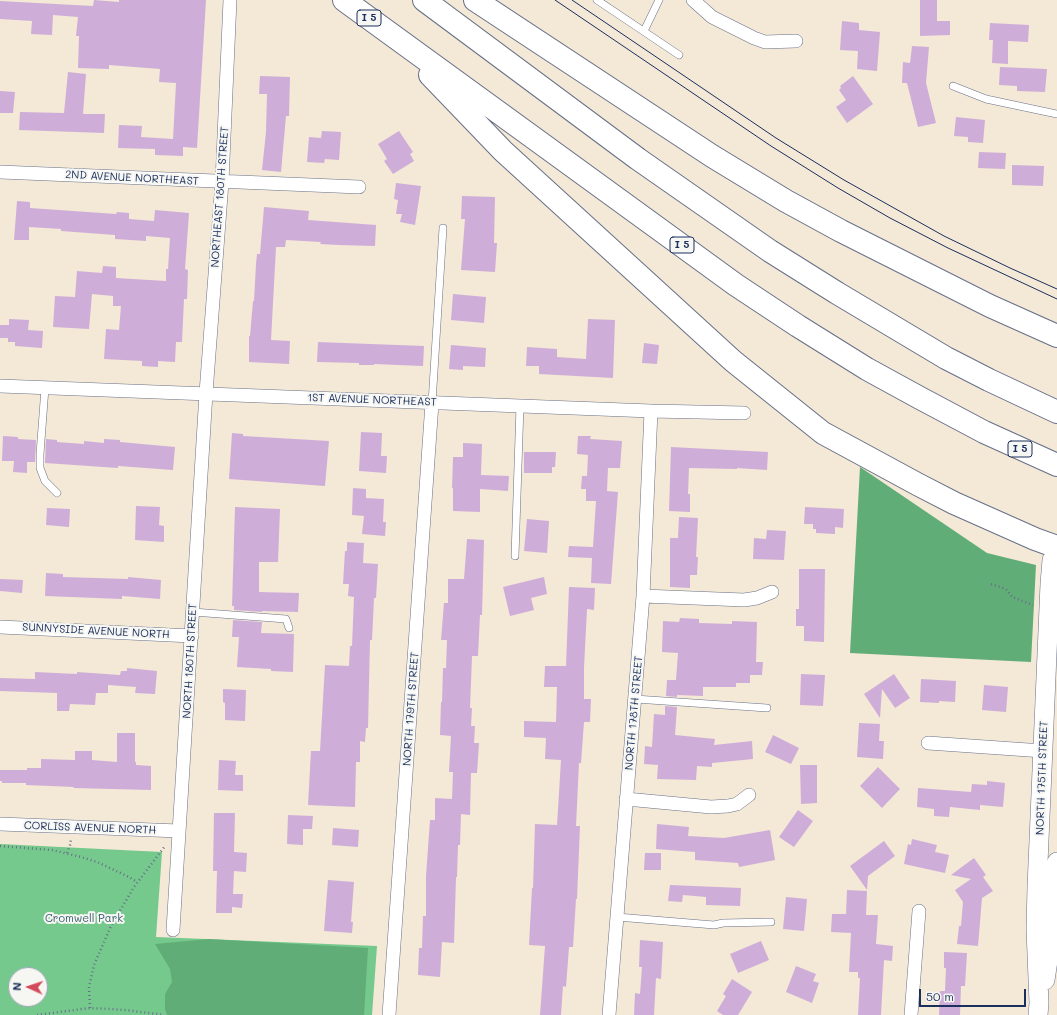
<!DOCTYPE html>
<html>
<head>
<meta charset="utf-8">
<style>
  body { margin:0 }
  #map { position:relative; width:1057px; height:1015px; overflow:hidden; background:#f4e8d6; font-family:Mali,sans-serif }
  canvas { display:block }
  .north { position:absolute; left:8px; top:967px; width:40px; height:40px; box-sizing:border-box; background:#f6f6f2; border:1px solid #9ea6b7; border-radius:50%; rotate:273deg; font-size:11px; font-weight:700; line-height:16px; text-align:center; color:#1b2f5e }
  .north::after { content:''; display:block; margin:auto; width:14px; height:18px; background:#d1495b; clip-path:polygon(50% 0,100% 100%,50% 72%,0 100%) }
  .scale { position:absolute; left:919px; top:989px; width:107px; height:18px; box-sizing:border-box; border:2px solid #1b2f5e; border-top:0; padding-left:5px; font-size:12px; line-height:14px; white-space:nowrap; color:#1b2f5e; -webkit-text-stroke:3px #f6f6f2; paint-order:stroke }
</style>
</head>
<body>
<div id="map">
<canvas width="1057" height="1015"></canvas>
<div class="north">N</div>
<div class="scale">50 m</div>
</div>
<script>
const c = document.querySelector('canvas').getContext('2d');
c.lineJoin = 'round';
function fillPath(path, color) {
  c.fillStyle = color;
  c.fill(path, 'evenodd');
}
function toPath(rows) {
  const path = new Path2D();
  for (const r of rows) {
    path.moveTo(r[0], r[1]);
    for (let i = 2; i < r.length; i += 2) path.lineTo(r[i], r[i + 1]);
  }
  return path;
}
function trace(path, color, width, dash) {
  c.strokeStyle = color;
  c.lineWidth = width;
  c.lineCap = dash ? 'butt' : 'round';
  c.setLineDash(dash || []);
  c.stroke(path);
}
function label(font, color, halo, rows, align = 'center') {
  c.font = font + ' Mali,sans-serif';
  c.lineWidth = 4;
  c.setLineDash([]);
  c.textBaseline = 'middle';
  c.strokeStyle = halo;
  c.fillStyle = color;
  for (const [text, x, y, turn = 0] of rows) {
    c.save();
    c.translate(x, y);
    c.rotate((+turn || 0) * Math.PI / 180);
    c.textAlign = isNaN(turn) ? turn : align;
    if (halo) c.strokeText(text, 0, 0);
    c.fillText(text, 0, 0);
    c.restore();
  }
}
const green = toPath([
  [0,844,162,852,156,937,377,946,372,1015,0,1015],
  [16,975,40,975,40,999,16,999]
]);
const forest = toPath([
  [860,467,987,553,1036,565,1031,662,850,653],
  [209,939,368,948,364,1015,167,1015,165,1009,165,994,172,982,170,969,155,944]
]);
const building = toPath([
  [94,0,119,2,119,0,206,0,197,148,183,147,183,156,155,155,155,149,118,148,119,125,142,126,141,137,173,139,176,83,159,82,160,69,109,65,109,69,78,68,79,36,76,36,78,17,53,15,52,35,31,34,32,21,0,19,0,1,93,6],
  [920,0,937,0,937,21,950,21,950,35,920,36],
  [842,21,859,23,859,30,880,32,877,71,857,69,858,51,840,50],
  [990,23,1029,25,1028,42,1008,41,1008,64,992,63,993,40,989,40],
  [912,46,929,47,926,83,936,123,918,127,907,83,902,83,903,62,910,63],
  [1000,67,1047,69,1045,92,1017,91,1017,86,999,85],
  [68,72,86,74,83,114,105,114,104,133,19,130,20,112,64,113],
  [260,76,290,77,289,116,286,116,281,172,262,170,266,132,267,94,259,94],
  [853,76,873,104,847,123,836,107,846,100,839,90,841,88,840,86],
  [0,91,15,92,13,113,0,113],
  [956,117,985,120,983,143,968,142,968,137,954,136],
  [322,131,341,132,339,160,325,159,324,163,307,162,309,137,321,138],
  [399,131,413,152,410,154,414,161,393,174,384,161,387,159,378,144],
  [979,152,1006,153,1005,169,978,168],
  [1012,165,1044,166,1043,186,1012,185],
  [396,183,421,186,415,225,400,222,402,214,396,214,398,200,394,199],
  [462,196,495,197,494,243,497,243,495,272,461,270,465,219,461,219],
  [17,201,30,202,30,208,116,214,117,212,129,213,129,219,154,221,155,210,189,213,185,269,188,270,187,299,184,299,182,342,176,342,175,362,158,361,158,367,142,366,142,361,104,359,106,329,119,330,121,306,113,306,113,296,92,294,89,329,53,327,55,296,75,297,77,271,102,273,103,266,116,267,116,278,166,281,166,269,168,269,170,238,146,236,146,241,115,239,115,235,61,231,61,229,29,227,29,240,14,240],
  [264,207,309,211,308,220,376,225,375,246,338,245,320,244,321,242,286,240,285,247,276,247,271,340,290,341,289,364,249,362,249,336,250,336,253,301,254,301,256,264,257,254,260,254],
  [453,294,486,297,484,323,451,320],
  [9,319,29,320,28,330,43,331,42,348,15,346,15,342,8,342,8,338,0,338,0,325,9,325],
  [588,319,615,320,613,378,539,374,539,366,526,366,527,347,557,349,557,357,586,359],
  [318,342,424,346,423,366,374,364,374,365,359,365,359,363,317,362],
  [644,343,659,345,657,364,642,363],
  [451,345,486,348,485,367,463,366,463,370,449,369],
  [361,432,382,433,381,456,387,456,386,473,359,471],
  [232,433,243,434,243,436,329,441,325,486,229,479],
  [3,436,18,437,18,439,36,440,35,462,27,462,27,473,13,472,14,461,2,461],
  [578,436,591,436,590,439,622,441,620,468,608,468,607,491,618,492,611,584,591,583,592,558,568,557,569,546,593,547,596,501,586,501,586,489,581,489,582,476,587,476,588,455,577,454],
  [46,439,57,440,57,442,84,444,84,441,104,443,104,439,120,440,120,442,175,447,173,470,118,466,118,468,45,463],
  [463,443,482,444,481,475,509,476,508,491,480,489,480,512,453,511,453,488,452,488,453,457,463,457],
  [671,447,768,452,767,470,737,468,737,469,689,468,688,494,690,494,690,512,669,511],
  [524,452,556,452,555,467,552,467,552,473,524,473],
  [353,488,366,489,366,498,384,499,383,522,386,522,385,536,362,534,364,516,352,515],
  [136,506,160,507,159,525,164,526,164,542,135,540],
  [235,507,280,509,278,562,259,562,259,592,299,593,298,612,262,611,262,612,234,610,234,606,232,606],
  [805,507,844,509,843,528,835,527,835,534,816,533,816,529,813,529,813,524,804,524],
  [47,508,70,509,69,527,46,525],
  [679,517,698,518,696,557,698,557,697,575,690,575,690,588,670,587,670,538,678,538],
  [527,519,549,521,547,553,524,551],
  [767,530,786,531,784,560,753,559,754,538,766,539],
  [467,539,484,540,482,615,480,615,478,656,472,656,470,708,472,708,471,726,475,726,474,743,479,743,477,773,471,773,470,815,461,814,460,845,458,845,457,877,456,877,454,943,442,942,440,977,418,975,419,948,422,948,423,916,426,916,426,876,430,820,435,820,435,798,452,799,453,772,449,772,451,736,440,735,441,702,442,702,443,668,446,668,447,640,441,640,444,603,448,603,448,579,464,579],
  [347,542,364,543,363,563,378,564,376,598,374,598,372,640,370,640,368,728,366,728,365,742,360,741,360,762,356,762,355,807,308,805,311,751,320,751,325,665,349,666,350,646,352,646,354,597,348,596,349,584,343,584,345,551,347,551],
  [799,569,825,569,824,642,804,641,804,626,796,626,796,609,799,609],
  [46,573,63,574,63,577,128,579,128,577,161,580,160,599,122,596,122,599,45,596],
  [544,577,547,594,531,598,534,610,510,616,503,587],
  [0,579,23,580,22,593,0,591],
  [569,587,595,588,594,610,587,609,584,668,584,699,591,699,590,722,584,722,581,763,579,763,576,826,580,826,577,899,576,899,573,947,569,947,566,987,563,986,561,1015,540,1015,545,946,529,945,532,888,533,888,535,824,557,825,561,760,545,759,546,738,524,737,524,721,556,722,557,687,544,687,545,666,566,666],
  [680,618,699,619,699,623,732,624,732,621,757,622,756,662,763,662,762,675,750,675,750,683,736,683,736,687,703,687,703,696,677,695,677,697,666,696,667,680,676,680,678,653,662,652,663,621,679,622],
  [233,620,262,622,261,633,294,634,293,672,271,671,271,669,237,667,239,637,232,637],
  [127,668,157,671,155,694,135,693,136,687,108,685,108,693,96,693,95,705,70,704,69,711,57,711,57,693,0,691,0,678,35,679,35,672,77,674,77,672,120,675,121,671,127,671],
  [801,674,825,675,823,706,800,705],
  [894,674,910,698,895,708,882,689,880,718,864,694],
  [921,679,956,681,955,702,939,701,939,703,920,702],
  [984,685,1008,687,1006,712,982,710],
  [223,689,246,690,245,721,225,720,225,703,223,702],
  [665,706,677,707,675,735,715,739,714,745,752,741,753,759,712,763,712,767,697,766,696,780,657,779,658,765,644,764,645,746,652,747,654,714,665,715],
  [859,723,880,724,879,741,884,741,883,759,857,757],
  [117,733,135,733,135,762,136,762,136,765,151,766,151,790,73,788,74,787,26,785,26,783,2,783,2,781,0,781,0,770,27,770,27,768,41,768,41,759,75,760,75,751,92,751,92,760,117,762],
  [773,735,799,748,791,764,765,752],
  [219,760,236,761,235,775,243,775,243,791,218,790],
  [800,765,817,765,817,803,801,804],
  [878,767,900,789,882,808,860,786],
  [987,781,1005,783,1003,807,980,805,980,810,950,807,949,817,934,816,934,809,917,807,918,788,971,792,972,784,987,785],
  [798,810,813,821,794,847,779,837],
  [214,813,235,813,234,852,247,853,246,872,234,871,233,894,243,894,242,908,232,907,232,913,216,913,217,871,213,871],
  [288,815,313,816,312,829,303,829,303,845,287,844],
  [657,824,689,827,688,836,724,838,770,830,775,860,739,867,738,863,695,860,695,852,656,849],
  [333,828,359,830,358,847,332,845],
  [912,839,937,845,935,852,949,855,945,873,904,864,908,844,911,845],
  [884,841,895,856,868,876,867,890,850,866],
  [645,853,661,853,661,870,644,870],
  [974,858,986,875,983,877,993,891,982,898,978,946,957,944,959,926,961,926,963,902,955,890,971,879,951,875],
  [328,880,354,882,351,922,353,922,352,933,324,931],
  [670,885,741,888,740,906,706,905,706,897,683,895,682,902,668,901],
  [847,890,867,891,866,915,878,915,876,944,893,946,892,961,884,960,881,1015,858,1015,860,978,858,978,858,972,849,972,851,933,831,932,832,914,846,914],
  [786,897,807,899,804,931,783,929],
  [640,940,663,942,661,979,656,978,654,1015,634,1015,635,993,640,994,642,967,639,967],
  [761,941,769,960,738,973,730,954],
  [944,952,967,953,965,986,961,986,960,1015,939,1015,940,991,945,991,946,968,944,968],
  [796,966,816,974,813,981,819,983,812,1003,786,992],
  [732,979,752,992,738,1015,723,1015,717,1011,726,996,723,994]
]);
const path = toPath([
  [991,584,1006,589,1012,597,1033,605],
  [0,846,52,850,81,857,97,862,129,877,137,882],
  [67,853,70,845,71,839],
  [90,1008,89,987,94,965,111,926,134,887,165,846],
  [37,1015,90,1008,126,1010,164,1015]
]);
const lane = toPath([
  [597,0,679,55],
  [644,31,659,0],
  [953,86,986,99,1057,114],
  [45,388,40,454,40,468,45,481,57,493],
  [432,403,443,228],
  [515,556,520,406],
  [193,612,286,619,289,628],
  [635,699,767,708],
  [617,917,714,925,723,923,771,922]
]);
const street = toPath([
  [693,0,712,17,754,38,765,42,796,41],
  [0,172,359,187],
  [0,386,651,411,744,413],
  [643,596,744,600,757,598,772,592],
  [0,627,192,636],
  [928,743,1043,751],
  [626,799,711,807,728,806,737,804,749,795],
  [0,824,179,831],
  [173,930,206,393,222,182,230,0],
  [389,1015,432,403],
  [609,1015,643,596,651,411],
  [911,1015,919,911]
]);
const secondary = toPath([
  [1045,980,1049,954,1057,862],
  [1038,1015,1039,1003,1036,929,1037,887,1050,584,1052,560,1057,555]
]);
const highway = toPath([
  [344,0,736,285,798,326,867,369,920,398,984,432,1057,465],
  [424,0,638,159,770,251,837,293,946,358,989,380,1057,412],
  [475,0,712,156,786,201,841,231,990,306,1057,336],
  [430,75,503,151,733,361,823,433,919,485,954,503,1035,539,1057,547]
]);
const tram = toPath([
  [555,0,771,146,838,188,890,218,948,248,1057,299],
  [572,0,776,138,844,180,944,236,1010,268,1057,289]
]);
const shields = [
  [369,18,24],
  [682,245,24],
  [1020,449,24]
];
const shieldNames = [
  ["I 5",369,18],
  ["I 5",682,245],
  ["I 5",1020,449]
];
const streetNames = [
  ["2ND AVENUE NORTHEAST",132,178,3],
  ["NORTHEAST 180TH STREET",220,197,-86],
  ["1ST AVENUE NORTHEAST",372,400,2],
  ["SUNNYSIDE AVENUE NORTH",96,631,3],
  ["NORTH 180TH STREET",190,661,-87],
  ["NORTH 179TH STREET",411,709,-86],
  ["NORTH 178TH STREET",634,713,-85],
  ["NORTH 175TH STREET",1042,778,-88],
  ["CORLISS AVENUE NORTH",90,828,2]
];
const parkNames = [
  ["Cromwell Park",84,919]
];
fillPath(green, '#75c98c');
fillPath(forest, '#60ad78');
fillPath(building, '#ceaed9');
trace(lane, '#677088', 8);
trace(street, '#677088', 14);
trace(secondary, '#677088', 20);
trace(highway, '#677088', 24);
trace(path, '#677088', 2.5, [1, 3]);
trace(lane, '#fff', 7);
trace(street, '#fff', 13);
trace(secondary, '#fff', 19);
trace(highway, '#fff', 22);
trace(tram, '#1b2f5e', 1);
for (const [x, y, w] of shields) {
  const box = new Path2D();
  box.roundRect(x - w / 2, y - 8, w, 16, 3);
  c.fillStyle = '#f6f6f2';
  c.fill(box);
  trace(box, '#1b2f5e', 1);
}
label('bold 10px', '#1b2f5e', null, shieldNames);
label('11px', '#1b2f5e', '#f6f6f2', streetNames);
label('11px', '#365d6c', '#f6f6f2', parkNames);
</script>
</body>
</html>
